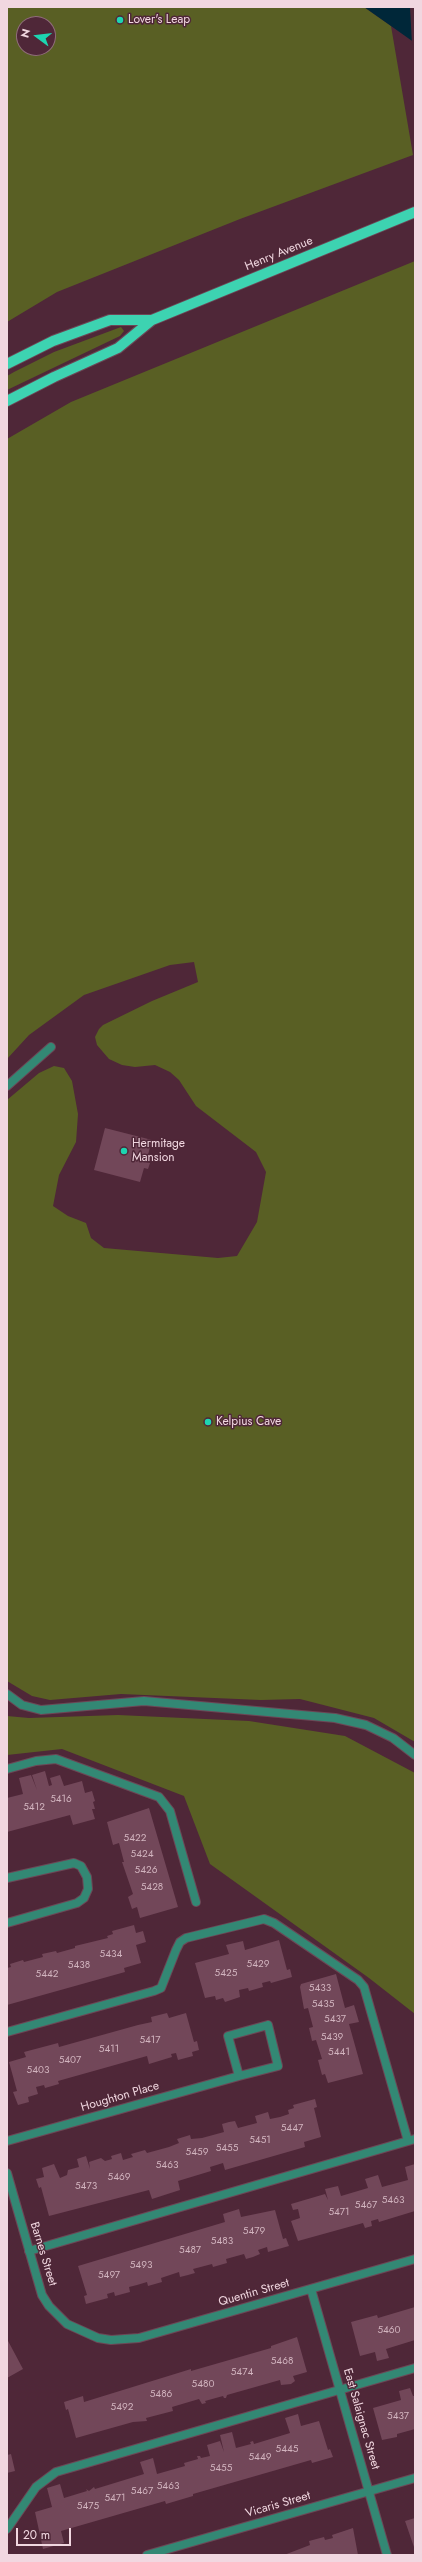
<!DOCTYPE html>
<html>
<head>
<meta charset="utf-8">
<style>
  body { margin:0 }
  #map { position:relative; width:422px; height:2562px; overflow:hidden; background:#4f2738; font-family:Jost,sans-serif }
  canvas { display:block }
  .frame { position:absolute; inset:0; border:8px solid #f1d7e0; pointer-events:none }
  .north { position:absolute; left:16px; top:16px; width:40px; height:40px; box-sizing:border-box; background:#4f2738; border:1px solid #906d7b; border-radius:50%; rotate:285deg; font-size:11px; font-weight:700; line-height:16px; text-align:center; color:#f1d7e0 }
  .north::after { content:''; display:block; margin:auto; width:14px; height:18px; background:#1dd5b1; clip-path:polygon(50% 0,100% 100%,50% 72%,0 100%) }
  .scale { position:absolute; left:16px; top:2528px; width:55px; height:18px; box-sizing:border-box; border:2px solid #f1d7e0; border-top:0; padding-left:5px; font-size:12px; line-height:14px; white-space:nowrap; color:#f1d7e0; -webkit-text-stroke:3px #4f2738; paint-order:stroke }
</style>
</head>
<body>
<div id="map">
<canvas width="422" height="2562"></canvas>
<div class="frame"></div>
<div class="north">N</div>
<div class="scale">20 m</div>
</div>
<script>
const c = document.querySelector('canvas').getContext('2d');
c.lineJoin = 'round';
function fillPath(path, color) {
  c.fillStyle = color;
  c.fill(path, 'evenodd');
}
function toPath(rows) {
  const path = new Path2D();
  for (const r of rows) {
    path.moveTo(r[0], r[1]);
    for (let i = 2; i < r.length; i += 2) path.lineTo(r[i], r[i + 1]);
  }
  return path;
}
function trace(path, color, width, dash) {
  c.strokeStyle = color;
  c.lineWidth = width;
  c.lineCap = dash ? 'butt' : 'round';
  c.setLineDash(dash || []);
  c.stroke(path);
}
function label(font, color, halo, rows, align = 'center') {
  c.font = font + ' Jost,sans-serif';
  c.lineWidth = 3;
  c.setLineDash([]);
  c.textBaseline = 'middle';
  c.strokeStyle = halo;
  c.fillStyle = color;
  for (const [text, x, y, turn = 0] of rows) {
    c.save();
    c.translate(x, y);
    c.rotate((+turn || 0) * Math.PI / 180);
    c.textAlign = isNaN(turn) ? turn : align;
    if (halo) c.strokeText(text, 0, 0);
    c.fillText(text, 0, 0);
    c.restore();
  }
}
const green = toPath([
  [7,7,364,7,391,26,413,155,240,219,57,292,7,322],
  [24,24,48,24,48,48,24,48],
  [415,261,415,1742,374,1718,300,1699,261,1700,121,1694,50,1700,32,1696,7,1681,7,1100,39,1073,54,1066,64,1068,72,1081,78,1114,76,1142,59,1175,53,1206,68,1216,86,1223,91,1238,104,1248,218,1258,237,1256,257,1222,266,1172,256,1152,196,1106,179,1080,170,1072,155,1065,135,1067,122,1065,109,1059,97,1045,95,1037,99,1029,103,1025,152,1001,198,982,194,962,170,965,84,995,29,1035,7,1059,7,439,71,402],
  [121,327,124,331,120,336,7,390,7,376,14,372,54,352],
  [118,1715,249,1721,345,1736,415,1773,415,2014,369,1978,210,1864,184,1796,62,1749,7,1755,7,1716,29,1718]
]);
const water = toPath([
  [364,7,415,7,415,43,391,26]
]);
const pier = toPath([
  [410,7,415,7,415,45,412,44]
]);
const building = toPath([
  [105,1128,152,1140,146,1162,150,1163,148,1169,144,1168,140,1182,94,1170],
  [45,1771,49,1786,52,1785,50,1778,60,1775,64,1786,82,1781,85,1793,92,1791,95,1801,93,1802,95,1809,92,1809,95,1819,73,1825,70,1815,7,1832,7,1798,23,1794,19,1778,31,1775,37,1790,32,1775],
  [149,1808,178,1907,140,1918,137,1907,132,1909,128,1897,133,1894,122,1862,124,1862,119,1843,113,1845,107,1822],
  [134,1925,136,1933,143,1931,146,1942,136,1945,141,1963,124,1968,125,1972,7,2005,7,1968,11,1967,10,1964,23,1960,24,1962,43,1957,42,1954,56,1951,57,1953,75,1948,75,1946,108,1938,107,1936,113,1934,112,1931],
  [279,1940,287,1970,290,1969,292,1977,271,1983,270,1981,262,1983,263,1987,249,1991,248,1988,239,1990,240,1997,225,2002,223,1998,216,2000,215,1996,205,1998,195,1963,229,1954,226,1945,243,1941,245,1950],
  [336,1974,345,2008,354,2005,359,2022,349,2024,363,2074,328,2083,325,2074,322,2075,318,2060,322,2059,316,2040,312,2041,309,2028,313,2027,308,2008,304,2009,300,1987,301,1984],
  [167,2013,169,2018,186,2013,194,2042,197,2041,199,2050,192,2052,193,2056,178,2060,176,2053,171,2054,172,2057,149,2064,147,2056,58,2081,59,2084,45,2088,44,2085,36,2087,38,2094,28,2097,29,2102,18,2105,13,2092,17,2091,9,2062,26,2057,24,2052,58,2043,59,2047,138,2025,152,2022,151,2017],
  [315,2099,317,2107,314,2108,321,2137,304,2142,305,2147,225,2170,223,2163,210,2167,211,2171,178,2181,180,2190,152,2199,149,2190,49,2216,41,2187,39,2188,36,2179,44,2177,42,2168,54,2164,60,2178,67,2175,68,2170,79,2167,77,2159,86,2156,90,2169,89,2162,101,2158,105,2161,112,2159,111,2156,121,2153,123,2160,133,2157,131,2154,145,2150,147,2153,169,2147,179,2143,177,2139,190,2135,191,2139,202,2138,224,2132,222,2124,229,2122,235,2121,238,2128,257,2123,255,2116,268,2112,270,2119,280,2117,289,2114,288,2110,294,2108,293,2105],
  [415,2164,415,2211,379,2222,378,2219,371,2221,372,2226,365,2228,363,2223,298,2241,291,2221,300,2218,298,2209,293,2210,291,2204,325,2194,328,2200,325,2189,338,2186,341,2196,368,2188,365,2179,378,2175,382,2187,408,2180,405,2167],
  [239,2209,241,2217,275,2210,283,2239,286,2238,289,2246,268,2252,267,2247,258,2250,260,2254,253,2257,246,2259,244,2254,226,2259,227,2263,213,2267,212,2264,193,2269,195,2273,188,2275,180,2277,179,2272,161,2278,162,2282,148,2286,147,2282,137,2285,129,2287,130,2292,115,2296,114,2292,107,2294,108,2298,86,2304,84,2296,87,2295,78,2266,225,2222,223,2214],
  [415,2307,415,2340,386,2349,389,2358,377,2361,375,2352,360,2356,351,2322,377,2315,378,2318],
  [297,2337,307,2372,293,2376,295,2381,291,2384,281,2385,280,2380,227,2395,226,2398,224,2398,223,2396,205,2401,206,2403,202,2404,199,2399,172,2407,173,2411,146,2418,147,2421,133,2422,76,2438,68,2409,66,2410,64,2402,83,2396,84,2402,191,2369,191,2371,271,2348,271,2346],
  [7,2339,23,2369,7,2378],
  [410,2388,413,2396,415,2396,415,2429,397,2434,397,2437,382,2440,373,2408,401,2400,399,2391],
  [298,2414,301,2426,319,2421,328,2450,330,2449,333,2457,312,2463,311,2460,193,2494,193,2496,166,2504,165,2501,61,2531,64,2543,43,2549,35,2512,52,2507,47,2488,60,2484,64,2498,87,2491,86,2489,89,2491,94,2487,95,2489,144,2474,140,2462,153,2458,157,2474,185,2466,184,2463,198,2459,197,2456,200,2456,201,2458,210,2456,207,2445,220,2441,224,2452,220,2435,232,2432,236,2448,251,2444,250,2442,253,2441,254,2444,290,2433,285,2418],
  [11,2454,15,2471,7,2473,7,2455],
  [415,2518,415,2550,405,2521],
  [353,2528,358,2555,284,2555,310,2545,309,2541,324,2537,325,2540,333,2538,332,2535]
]);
const service = toPath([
  [7,1086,51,1047],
  [7,1694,22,1705,41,1710,144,1701,335,1718,366,1725,393,1738,415,1755],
  [7,1769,36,1761,56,1759,159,1797,170,1811,196,1902],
  [7,2032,154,1991,161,1988,176,1950,180,1942,186,1938,264,1919,274,1923,358,1980,364,1987,408,2141],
  [29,2251,415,2139],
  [7,2529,36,2487,56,2472,415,2368]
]);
const minor = toPath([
  [7,1878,74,1863,81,1866,87,1877,88,1889,84,1898,77,1903,7,1923],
  [268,2025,278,2066,239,2076,228,2036,268,2025],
  [7,2141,239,2076],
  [7,2173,42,2295,49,2306,67,2324,98,2338,111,2340,139,2338,415,2259],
  [311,2289,387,2555],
  [147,2555,415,2478]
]);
const primary = toPath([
  [7,364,53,341,110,320,152,320],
  [7,401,54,377,118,348,152,320,415,212]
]);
const markers = [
  [120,20,4,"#1dd5b1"],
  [124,1151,4,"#1dd5b1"],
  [208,1422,4,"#1dd5b1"]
];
const numberNames = [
  ["5416",61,1800],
  ["5412",34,1808],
  ["5422",135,1839],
  ["5424",142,1855],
  ["5426",146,1871],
  ["5428",152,1888],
  ["5434",111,1955],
  ["5429",258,1965],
  ["5438",79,1966],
  ["5425",226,1974],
  ["5442",47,1975],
  ["5433",320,1989],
  ["5435",323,2005],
  ["5437",335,2020],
  ["5439",332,2038],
  ["5417",150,2041],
  ["5411",109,2050],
  ["5441",339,2053],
  ["5407",70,2061],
  ["5403",38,2071],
  ["5447",292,2129],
  ["5451",260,2141],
  ["5455",227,2149],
  ["5459",197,2153],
  ["5463",167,2166],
  ["5469",119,2178],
  ["5473",86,2187],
  ["5463",393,2201],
  ["5467",366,2206],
  ["5471",339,2213],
  ["5479",254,2232],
  ["5483",222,2242],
  ["5487",190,2251],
  ["5493",141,2266],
  ["5497",109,2276],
  ["5460",389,2331],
  ["5468",282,2362],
  ["5474",242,2373],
  ["5480",203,2385],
  ["5486",161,2395],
  ["5492",122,2408],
  ["5437",398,2417],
  ["5445",287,2450],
  ["5449",260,2458],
  ["5455",221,2469],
  ["5463",168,2487],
  ["5467",142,2492],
  ["5471",115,2499],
  ["5475",88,2507]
];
const poiNames = [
  ["Lover's Leap",128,20],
  ["Hermitage",132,1144],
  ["Mansion",132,1158],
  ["Kelpius Cave",216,1422]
];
const streetNames = [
  ["Henry Avenue",279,254,-22],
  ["Houghton Place",120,2097,-16],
  ["Barnes Street",43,2254,73],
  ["Quentin Street",254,2293,-16],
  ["East Salaignac Street",361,2419,74],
  ["Vicaris Street",278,2505,-16]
];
fillPath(green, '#595f24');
fillPath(water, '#002739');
fillPath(pier, '#4f2738');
fillPath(building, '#724759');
trace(service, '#6c4756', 10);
trace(minor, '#6c4756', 10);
trace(primary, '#6c4756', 12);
trace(service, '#338874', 8);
trace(minor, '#338874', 8);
trace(primary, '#3dd3b1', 10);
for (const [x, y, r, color] of markers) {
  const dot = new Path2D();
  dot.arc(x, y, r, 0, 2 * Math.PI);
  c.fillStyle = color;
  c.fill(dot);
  trace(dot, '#4f2738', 1.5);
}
label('10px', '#d1b3be', null, numberNames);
label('12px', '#f1d7e0', '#4f2738', poiNames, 'left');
label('12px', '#f1d7e0', '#4f2738', streetNames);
</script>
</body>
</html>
